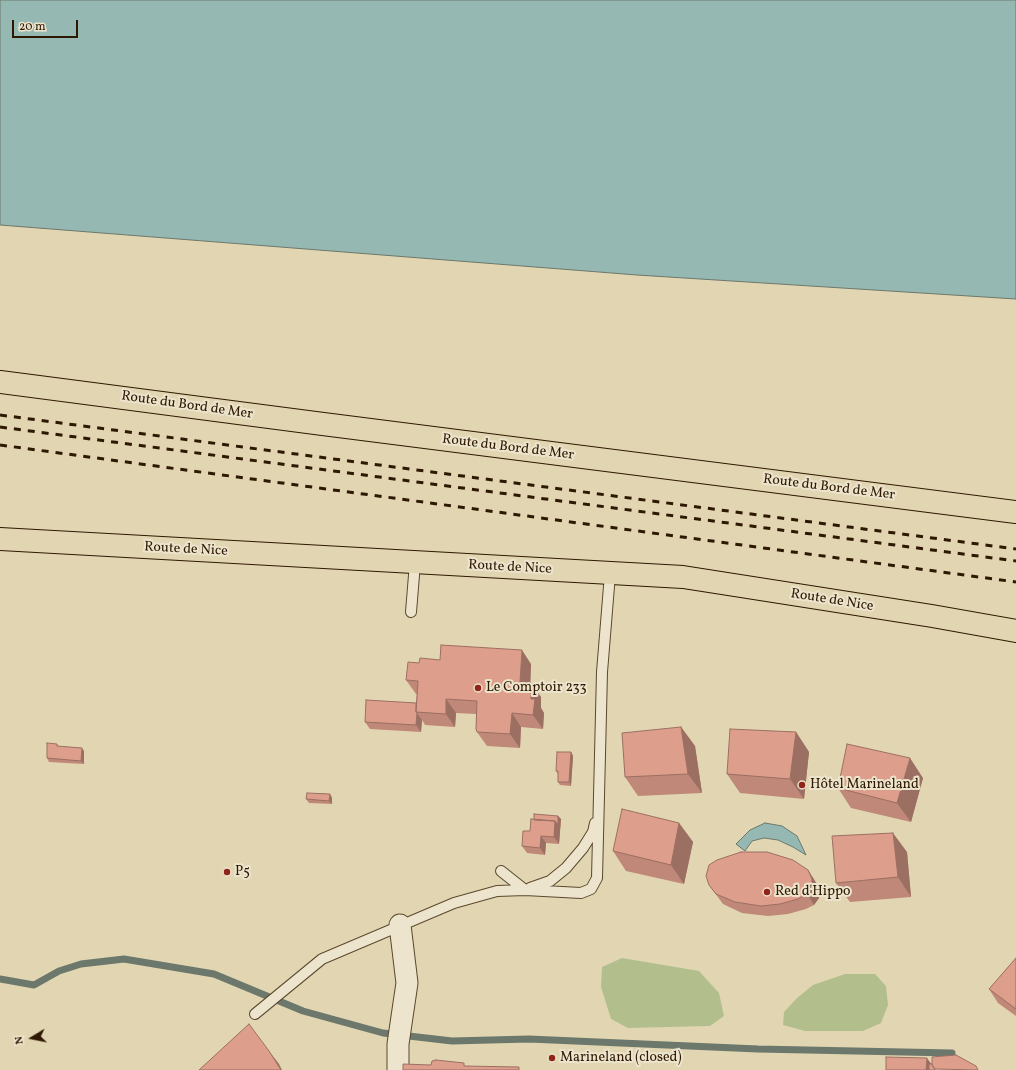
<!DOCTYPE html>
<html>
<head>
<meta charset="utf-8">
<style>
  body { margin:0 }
  #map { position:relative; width:1016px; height:1070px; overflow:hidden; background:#e2d6b2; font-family:Vollkorn,serif }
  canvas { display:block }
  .north { position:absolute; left:12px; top:1018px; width:40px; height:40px; -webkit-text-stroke:3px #ece4cd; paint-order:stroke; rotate:260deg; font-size:11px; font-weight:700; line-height:16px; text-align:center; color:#2e1801 }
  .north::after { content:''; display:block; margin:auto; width:14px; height:18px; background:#2e1801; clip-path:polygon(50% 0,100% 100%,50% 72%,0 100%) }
  .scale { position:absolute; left:12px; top:20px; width:66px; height:18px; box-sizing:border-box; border:2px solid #2e1801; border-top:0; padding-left:5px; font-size:12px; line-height:14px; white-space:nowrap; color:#2e1801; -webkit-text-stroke:3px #ece4cd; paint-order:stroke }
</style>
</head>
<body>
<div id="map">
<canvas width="1016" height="1070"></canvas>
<div class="north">N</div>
<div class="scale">20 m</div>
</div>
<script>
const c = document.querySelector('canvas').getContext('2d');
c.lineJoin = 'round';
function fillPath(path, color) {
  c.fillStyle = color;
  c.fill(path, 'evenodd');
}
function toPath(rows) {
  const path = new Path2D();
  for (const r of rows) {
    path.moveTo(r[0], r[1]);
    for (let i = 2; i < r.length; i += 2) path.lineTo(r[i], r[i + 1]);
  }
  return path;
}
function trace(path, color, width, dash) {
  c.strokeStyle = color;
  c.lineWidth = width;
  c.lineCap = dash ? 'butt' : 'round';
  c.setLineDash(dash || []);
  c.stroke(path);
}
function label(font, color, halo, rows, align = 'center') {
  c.font = font + ' Vollkorn,serif';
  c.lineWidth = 4;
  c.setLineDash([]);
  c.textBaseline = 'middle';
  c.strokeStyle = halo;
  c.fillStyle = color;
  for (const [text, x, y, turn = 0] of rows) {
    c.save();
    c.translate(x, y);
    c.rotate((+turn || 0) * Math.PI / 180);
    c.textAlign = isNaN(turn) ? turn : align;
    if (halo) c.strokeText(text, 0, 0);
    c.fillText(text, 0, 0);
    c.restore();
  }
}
const green = toPath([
  [622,958,699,971,719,993,724,1016,710,1026,628,1028,611,1019,601,987,602,967],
  [845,974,875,974,886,986,888,1005,881,1023,863,1031,805,1031,783,1025,784,1012,797,998,813,985]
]);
const water = toPath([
  [0,0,1016,0,1016,299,637,275,0,225,0,0],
  [765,823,782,826,797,836,806,855,793,847,778,840,764,838,752,841,745,851,736,844,750,830,765,823]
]);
const stream = toPath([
  [0,979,34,985,59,971,81,964,124,959,214,974,303,1011,383,1033,452,1041,529,1039,758,1049,952,1053]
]);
const lane = toPath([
  [411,612,415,563],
  [501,871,525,890],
  [530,888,550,881,566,868,583,848,593,832,595,823],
  [255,1014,322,959,454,903,497,891,525,890,581,893,591,889,597,878,602,672,610,574]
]);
const street = toPath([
  [398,1070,398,1044,407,983,400,925]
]);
const primary = toPath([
  [0,382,323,424,1016,512],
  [0,539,683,577,932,616,1016,631]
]);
const rail = toPath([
  [0,415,1016,549],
  [0,427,1016,561],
  [0,445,1016,582]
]);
const wall = toPath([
  [419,663,531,664,530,683,531,683,541,697,541,708,544,713,543,729,521,727,520,748,487,746,477,732,476,714,456,713,455,727,425,725,422,720,421,732,370,729,365,722,416,703,417,694,416,694,406,680],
  [681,727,695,746,702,793,638,796,625,777],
  [796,732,809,752,804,799,740,793,727,774],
  [57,744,58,746,84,751,84,764,49,762,47,758],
  [571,752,573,756,571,786,560,785,558,782,558,774,556,771],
  [923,778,911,822,851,808,838,788],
  [330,794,332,798,332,804,309,803,306,799],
  [558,816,561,819,559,844,546,843,545,855,527,853,522,846,530,831,534,820],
  [679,823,693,842,684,884,626,871,613,851],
  [907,852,911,897,850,902,836,883],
  [808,870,815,881,819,889,819,898,814,905,806,909,788,914,768,916,742,913,723,904,709,885],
  [1016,958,1016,1016,998,1003,989,989]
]);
const shadedWall = toPath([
  [522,650,531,664,530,696,520,682],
  [531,683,541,697,541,708,544,713,543,729,533,715,531,699],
  [446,699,456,713,455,727,446,714],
  [417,713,422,720,421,732,416,725],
  [512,713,521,727,520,748,510,734],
  [681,727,695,746,702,793,688,774],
  [796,732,809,752,804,799,790,779],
  [82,748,84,751,84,764,81,761],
  [571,752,573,756,571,786,569,782],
  [910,758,923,778,911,822,897,803],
  [330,794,332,798,332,804,329,801],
  [558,816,561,819,559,844,554,837,555,821],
  [679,823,693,842,684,884,671,865],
  [893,833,907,852,911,897,898,877],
  [541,836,546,843,545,855,540,848],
  [808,870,815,881,819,889,819,898,814,905,807,894],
  [269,1051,279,1064,282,1070,281,1070],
  [927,1058,932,1065,931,1070,926,1070]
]);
const building = toPath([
  [441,645,522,650,520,682,531,683,531,699,535,699,533,715,512,713,510,734,477,732,476,729,477,701,446,699,446,714,416,712,418,681,406,680,408,662,419,663,420,658,440,660,441,645],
  [366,700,416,703,416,712,417,713,416,725,365,722,366,700],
  [681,727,688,774,625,777,622,733,681,727],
  [730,729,796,732,790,779,727,774,730,729],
  [47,743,57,744,57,746,82,748,81,761,47,758,47,743],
  [847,744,910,758,897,803,838,788,847,744],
  [557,752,571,752,569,782,558,782,558,771,556,771,557,752],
  [307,793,330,794,329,801,306,799,307,793],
  [622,809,679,823,671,865,613,851,622,809],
  [534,814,558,816,558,825,555,821,534,820,534,814],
  [531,819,555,821,554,837,541,836,540,848,522,846,523,831,530,831,531,819],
  [893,833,898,877,836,883,832,836,893,833],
  [741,852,767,852,793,860,808,870,812,879,812,887,807,894,798,899,780,904,761,906,735,902,716,894,709,885,706,876,709,865,717,860,741,852],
  [1016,958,1016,1009,989,989,1016,958],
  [249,1024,269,1051,281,1070,199,1070,249,1024],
  [956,1055,976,1066,978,1070,935,1069,932,1065,932,1057,956,1055],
  [886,1057,927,1058,926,1070,886,1070,886,1057],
  [436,1060,464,1063,464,1066,519,1067,519,1070,403,1070,403,1064,431,1065,432,1061,436,1060],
  [929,1064,932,1064,932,1065,935,1070,929,1070,929,1064]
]);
const markers = [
  [478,688,4,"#8f2418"],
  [802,785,4,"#8f2418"],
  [227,872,4,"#8f2418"],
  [767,892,4,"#8f2418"],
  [552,1058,4,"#8f2418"]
];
const streetNames = [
  ["Route du Bord de Mer",187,406,8],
  ["Route du Bord de Mer",508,448,7],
  ["Route du Bord de Mer",829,488,7],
  ["Route de Nice",186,550,3],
  ["Route de Nice",510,568,3],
  ["Route de Nice",832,601,9]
];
const poiNames = [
  ["Le Comptoir 233",486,688],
  ["Hôtel Marineland",810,785],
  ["P5",235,872],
  ["Red d'Hippo",775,892],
  ["Marineland (closed)",560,1058]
];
fillPath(green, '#b3be8d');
fillPath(water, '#95b8b2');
trace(water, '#6c786b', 1);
trace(stream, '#6c786b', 7);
trace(lane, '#5b482d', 12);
trace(street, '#5b482d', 23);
trace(primary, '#2e1801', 24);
trace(lane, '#ece4cd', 10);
trace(street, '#ece4cd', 21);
trace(primary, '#e2d6b2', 22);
trace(rail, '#2e1801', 3, [7, 7]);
fillPath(wall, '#bf8878');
fillPath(shadedWall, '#9b6f62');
fillPath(building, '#de9e8c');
trace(building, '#9b6f62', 1);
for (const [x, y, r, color] of markers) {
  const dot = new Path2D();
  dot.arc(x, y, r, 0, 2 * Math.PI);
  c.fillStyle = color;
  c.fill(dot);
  trace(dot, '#ece4cd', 1.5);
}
label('14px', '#2e1801', '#ece4cd', streetNames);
label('14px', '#2e1801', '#ece4cd', poiNames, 'left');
</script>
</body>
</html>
